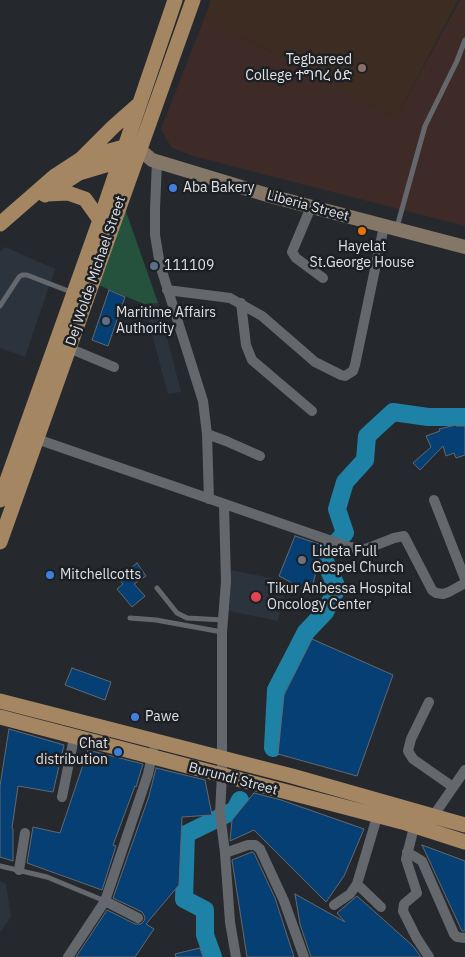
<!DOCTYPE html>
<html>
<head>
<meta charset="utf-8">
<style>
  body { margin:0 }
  canvas { display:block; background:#25292d }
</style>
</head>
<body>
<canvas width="465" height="957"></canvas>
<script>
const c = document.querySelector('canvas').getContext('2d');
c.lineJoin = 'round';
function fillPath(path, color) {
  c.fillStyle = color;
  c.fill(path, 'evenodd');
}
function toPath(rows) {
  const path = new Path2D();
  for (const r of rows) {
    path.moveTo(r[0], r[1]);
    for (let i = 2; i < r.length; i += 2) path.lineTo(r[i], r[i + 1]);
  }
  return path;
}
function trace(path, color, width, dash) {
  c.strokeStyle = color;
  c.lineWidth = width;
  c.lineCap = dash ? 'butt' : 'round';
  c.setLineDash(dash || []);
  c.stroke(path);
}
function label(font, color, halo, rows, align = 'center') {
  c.font = font + ' "IBM Plex Sans","Noto Sans Ethiopic",sans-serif';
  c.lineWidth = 5;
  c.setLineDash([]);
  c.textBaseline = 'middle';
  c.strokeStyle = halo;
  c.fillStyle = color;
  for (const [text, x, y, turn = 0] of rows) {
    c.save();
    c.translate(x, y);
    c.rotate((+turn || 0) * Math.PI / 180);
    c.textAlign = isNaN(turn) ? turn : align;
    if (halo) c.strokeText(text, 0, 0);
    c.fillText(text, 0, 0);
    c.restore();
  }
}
const built = toPath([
  [5,247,55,269,25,357,0,348,0,251],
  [158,303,181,392,168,394,144,304],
  [231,570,280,580,286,585,278,621,229,611],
  [0,881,6,884,11,917,0,932]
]);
const industrial = toPath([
  [460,0,465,0,465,226,193,156,171,147,161,129,205,17,396,118]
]);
const education = toPath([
  [211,0,458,0,396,118,205,17]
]);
const green = toPath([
  [123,203,158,303,144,304,96,284]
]);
const river = toPath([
  [273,748,276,690,306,632,325,612,337,588,323,557,345,533,337,509,345,482,365,460,367,436,393,412,428,417,465,417],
  [213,957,205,935,205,910,184,899,186,834,235,810,240,800]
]);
const building = toPath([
  [109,290,125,297,108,346,92,340,109,290],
  [456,425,456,426,465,426,465,455,456,458,454,453,446,456,443,446,420,470,413,463,431,447,426,436,440,431,439,429,456,425],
  [295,536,322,545,311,593,279,576,295,536],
  [137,563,146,576,134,584,145,596,132,607,117,589,123,584,118,578,137,563],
  [312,639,393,675,357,776,278,754,284,695,312,639],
  [72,668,111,682,105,700,65,685,72,668],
  [9,729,64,745,53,792,18,786,12,828,13,829,13,861,0,857,0,786,9,729],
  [88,750,143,764,136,787,135,786,113,845,116,846,102,890,27,863,33,827,60,833,88,750],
  [156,768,205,780,212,815,182,817,179,885,146,924,154,929,135,957,76,957,107,910,135,924,141,924,144,921,145,917,142,912,113,898,149,796,156,768],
  [254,793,281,800,364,829,344,876,326,902,254,830,230,841,232,820,254,793],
  [422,845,465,861,465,931,462,931,422,845],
  [252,852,254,853,275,898,294,957,247,957,232,860,252,852],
  [295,894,345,922,337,913,357,896,413,946,421,957,311,957,300,924,295,894],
  [200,948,203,957,176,957,175,954,200,948]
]);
const lane = toPath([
  [397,227,425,126,457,61,465,40],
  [0,306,19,277,22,275,27,275,71,292],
  [157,588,177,613,187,618,223,620],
  [130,618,156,620,222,632],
  [0,866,47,877,105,901]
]);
const street = toPath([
  [157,161,155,209,155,235,160,265,203,401,207,434,209,499],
  [311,207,292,252,296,258,323,278],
  [167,290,230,298,262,316,315,362,341,375,345,376,353,371,355,365,384,226],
  [241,303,246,345,252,360,312,411],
  [64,346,114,367],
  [207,434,226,441,260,456],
  [31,437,349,547,366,549,394,538,404,536,432,590,436,593,443,594,449,592,465,583],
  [434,500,465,579],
  [224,505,226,582,222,632,222,775,220,813,225,853,230,922,236,957],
  [429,702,411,739,408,751,413,759,453,787],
  [62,797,74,738],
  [434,815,465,770],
  [414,827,406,859,417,893,404,904,403,911,416,937,429,957],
  [407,852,422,861,454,934,457,937,465,938],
  [225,853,248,845,255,845,260,849,284,901,304,957],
  [19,870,25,833],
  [357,884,381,907],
  [105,901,138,918],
  [334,905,350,894,357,884,377,817],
  [68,957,105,901,148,774,153,751]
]);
const secondary = toPath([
  [139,149,152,160,274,197,465,247]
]);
const primary = toPath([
  [83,158,124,147,130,148],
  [47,194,68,193,85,199,100,220,107,222],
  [45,195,79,173,119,161,126,162],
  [0,224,55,176,81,159,113,127,139,104],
  [0,500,100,220,175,0],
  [0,542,193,0],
  [0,701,292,776,465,825],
  [0,717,406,823,465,842]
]);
const markers = [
  [362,68,5,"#8d6e63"],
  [173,188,5,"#3f7fe0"],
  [362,231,5,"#e8710a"],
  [154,266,5,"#5c6f8a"],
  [106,321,5,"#5c6f8a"],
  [302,560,5,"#6b7280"],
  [50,575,5,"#3f7fe0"],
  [256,597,6,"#e0444e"],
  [135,717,5,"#3f7fe0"],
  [118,752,5,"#3f7fe0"]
];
const poiNames = [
  ["Tegbareed",352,60,"right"],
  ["College ተግባረ ዕድ",352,76,"right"],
  ["Aba Bakery",183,188],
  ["Hayelat",362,247,"center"],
  ["St.George House",362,263,"center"],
  ["111109",164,266],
  ["Maritime Affairs",116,313],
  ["Authority",116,329],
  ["Lideta Full",312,552],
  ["Gospel Church",312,568],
  ["Mitchellcotts",60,575],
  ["Tikur Anbessa Hospital",267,589],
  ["Oncology Center",267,605],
  ["Pawe",145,717],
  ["Chat",108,744,"right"],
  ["distribution",108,760,"right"]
];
const streetNames = [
  ["Liberia Street",308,206,15],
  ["Dej Wolde Michael Street",96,271,-71],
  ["Burundi Street",233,779,15]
];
fillPath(built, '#2b333c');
fillPath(industrial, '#3e2b27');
fillPath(education, '#3c2c21');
fillPath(green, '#24523d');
trace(river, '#1e81a6', 18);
fillPath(building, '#063f73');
trace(building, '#63686d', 1);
trace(lane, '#64686d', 5);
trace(street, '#64686d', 10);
trace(secondary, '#847768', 14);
trace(primary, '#a58663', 15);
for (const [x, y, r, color] of markers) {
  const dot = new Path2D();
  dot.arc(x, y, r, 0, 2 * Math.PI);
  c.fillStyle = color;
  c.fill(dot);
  trace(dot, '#1c1f23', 2);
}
label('14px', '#dfe1e4', '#1c1f23', poiNames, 'left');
label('14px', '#dfe1e4', '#1c1f23', streetNames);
</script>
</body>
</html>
